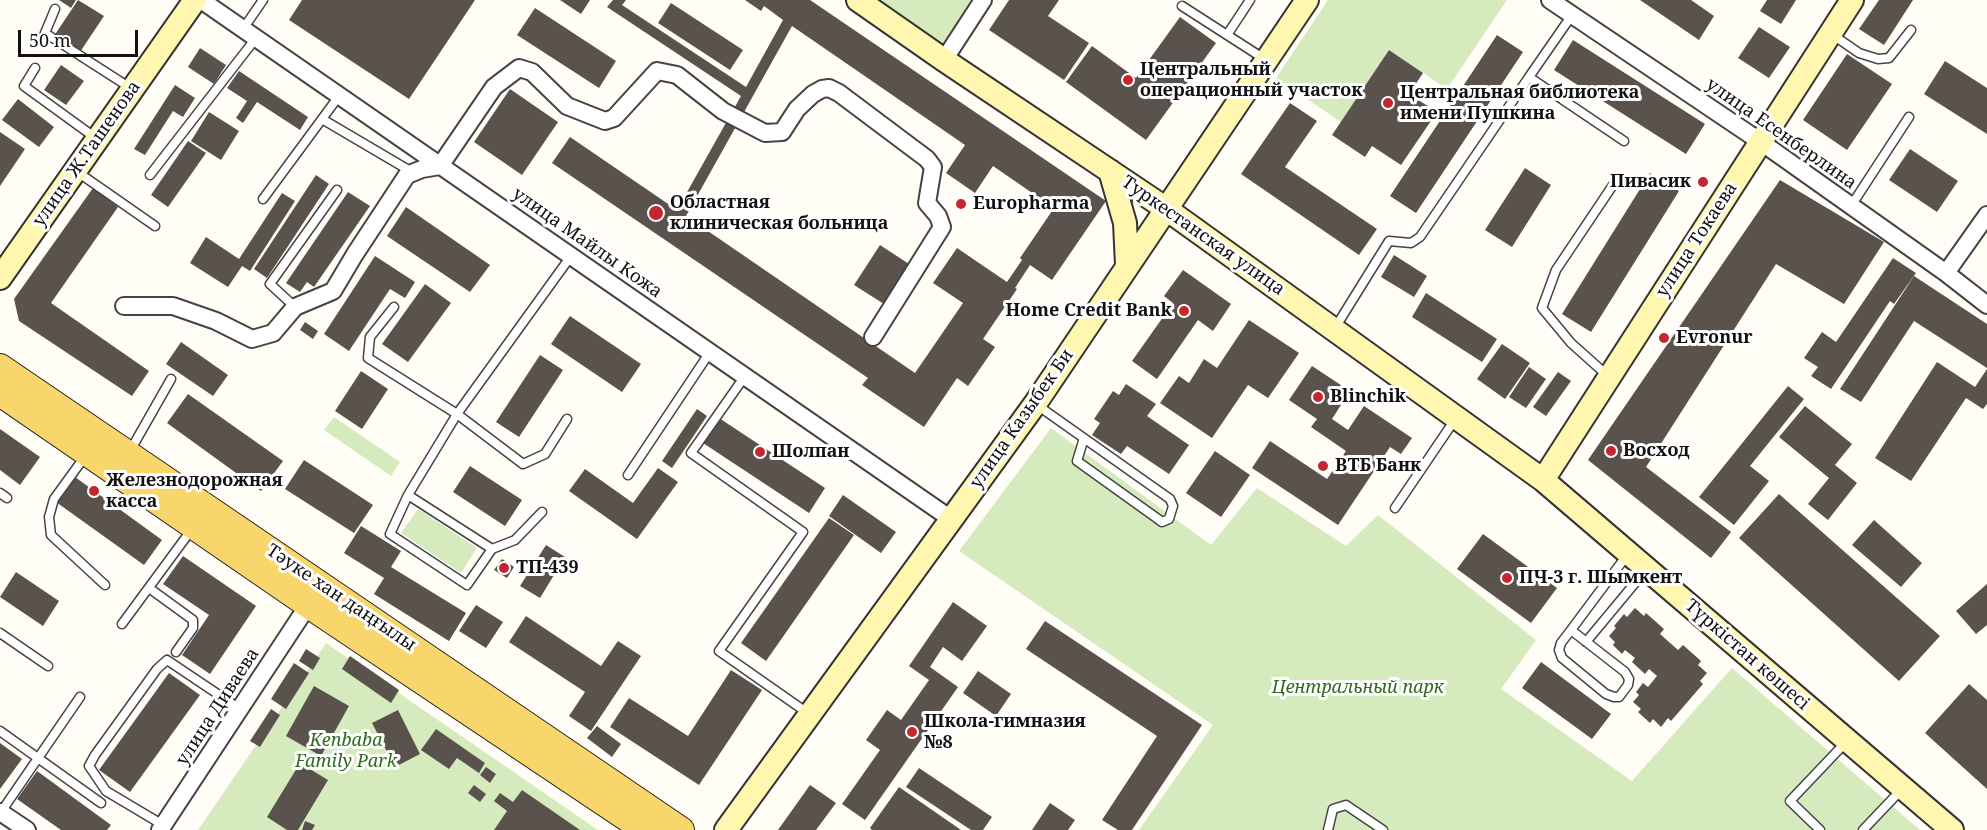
<!DOCTYPE html>
<html>
<head>
<meta charset="utf-8">
<style>
  body { margin:0 }
  #map { position:relative; width:1987px; height:830px; overflow:hidden; background:#fffdf5; font-family:"Noto Serif",serif }
  canvas { display:block }
  .scale { position:absolute; left:18px; top:30px; width:120px; height:27px; box-sizing:border-box; border:3px solid #111; border-top:0; padding-left:8px; font-size:18px; line-height:21px; white-space:nowrap; color:#111; -webkit-text-stroke:4px #fff; paint-order:stroke }
</style>
</head>
<body>
<div id="map">
<canvas width="1987" height="830"></canvas>
<div class="scale">50 m</div>
</div>
<script>
const c = document.querySelector('canvas').getContext('2d');
c.lineJoin = 'round';
function fillPath(path, color) {
  c.fillStyle = color;
  c.fill(path, 'evenodd');
}
function toPath(rows) {
  const path = new Path2D();
  for (const r of rows) {
    path.moveTo(r[0], r[1]);
    for (let i = 2; i < r.length; i += 2) path.lineTo(r[i], r[i + 1]);
  }
  return path;
}
function trace(path, color, width, dash) {
  c.strokeStyle = color;
  c.lineWidth = width;
  c.lineCap = dash ? 'butt' : 'round';
  c.setLineDash(dash || []);
  c.stroke(path);
}
function label(font, color, halo, rows, align = 'center') {
  c.font = font + ' "Noto Serif",serif';
  c.lineWidth = 6;
  c.setLineDash([]);
  c.textBaseline = 'middle';
  c.strokeStyle = halo;
  c.fillStyle = color;
  for (const [text, x, y, turn = 0] of rows) {
    c.save();
    c.translate(x, y);
    c.rotate((+turn || 0) * Math.PI / 180);
    c.textAlign = isNaN(turn) ? turn : align;
    if (halo) c.strokeText(text, 0, 0);
    c.fillText(text, 0, 0);
    c.restore();
  }
}
const green = toPath([
  [875,0,977,0,945,48],
  [1328,0,1507,0,1447,89,1389,50,1341,122,1276,78],
  [334,417,400,462,391,476,324,430],
  [1051,428,1211,545,1257,488,1346,546,1378,515,1536,640,1501,689,1632,781,1732,668,1920,830,1139,830,1213,725,959,551],
  [418,509,477,548,461,573,401,533],
  [326,643,598,830,198,830]
]);
const building = toPath([
  [59,0,76,0,71,8],
  [78,0,104,16,80,52,54,36],
  [302,0,475,0,409,99,289,20],
  [560,0,590,0,581,14],
  [613,0,626,0,622,5,746,87,783,20,764,6,761,11,745,0,810,0,1106,201,1052,280,1030,265,1015,288,1017,289,983,339,995,347,968,386,957,378,924,427,862,385,868,378,552,163,570,137,677,210,741,96,607,7],
  [792,26,965,145,946,173,975,193,993,166,1054,208,1020,258,1022,260,1007,282,957,248,933,283,963,303,915,373,686,216],
  [1009,0,1059,0,1048,16,1089,43,1064,80,989,30],
  [1640,0,1691,0,1714,16,1699,40],
  [1767,0,1796,0,1781,24,1760,11],
  [1879,0,1913,0,1884,45,1859,29],
  [671,3,743,50,730,70,658,23],
  [535,8,616,61,599,88,517,35],
  [1180,17,1216,43,1146,140,1066,82,1092,46,1136,78],
  [1759,27,1790,47,1769,78,1738,58],
  [1497,35,1523,52,1416,213,1390,196],
  [1573,40,1705,124,1686,154,1554,70],
  [200,48,226,65,214,84,188,67],
  [1389,50,1423,73,1409,94,1437,112,1401,165,1372,146,1365,157,1332,135],
  [1847,54,1892,84,1847,150,1803,120],
  [1945,61,1987,88,1987,134,1924,94],
  [61,65,84,81,66,105,44,90],
  [239,71,308,117,300,130,257,102,243,123,236,118,247,101,227,88],
  [175,85,195,98,183,117,173,111,145,155,134,149],
  [510,89,558,122,522,175,474,142],
  [18,99,54,127,39,147,2,120],
  [1290,103,1317,121,1285,167,1377,229,1359,255,1241,174],
  [209,112,239,131,221,160,191,141],
  [0,132,25,149,0,186],
  [188,141,206,153,168,207,151,195],
  [1910,149,1958,181,1937,212,1889,180],
  [1525,168,1551,185,1512,247,1485,230],
  [1650,173,1679,191,1591,332,1562,314],
  [316,175,329,184,267,278,254,269],
  [1780,180,1884,242,1844,304,1776,264,1646,467,1731,532,1711,558,1588,460],
  [93,188,118,207,51,303,149,371,132,396,19,321,14,299],
  [348,192,370,206,314,287,307,282,300,292,286,283],
  [282,193,295,201,250,271,242,266,228,287,190,263,206,237,239,259],
  [406,207,490,265,470,292,387,236],
  [880,245,909,264,884,304,854,285],
  [1394,255,1427,276,1414,297,1381,277],
  [375,256,415,282,405,298,390,289,349,351,324,334],
  [1893,258,1916,273,1894,304,1890,301,1831,389,1811,376,1818,367,1804,358,1822,332,1836,342],
  [1183,270,1231,304,1213,331,1198,320,1157,379,1132,361,1173,303,1164,296],
  [1914,276,1987,324,1987,368,1914,321,1861,402,1840,389],
  [425,284,451,303,408,362,382,344],
  [1426,293,1497,339,1482,362,1412,317],
  [570,316,641,364,622,392,551,344],
  [1249,320,1299,353,1268,398,1248,385,1212,438,1160,403,1179,376,1189,383,1204,359,1217,368],
  [305,322,318,331,313,339,300,330],
  [181,342,228,375,213,396,166,364],
  [1502,344,1530,363,1505,399,1477,379],
  [540,355,563,370,519,437,496,422],
  [1937,362,1975,387,1987,369,1987,404,1983,409,1966,398,1911,481,1875,458],
  [1312,366,1350,391,1332,419,1348,430,1364,406,1412,438,1401,454,1390,447,1338,525,1252,468,1270,441,1327,479,1346,451,1311,427,1317,419,1289,400],
  [1529,367,1546,379,1526,408,1509,397],
  [361,371,388,389,362,429,335,411],
  [1558,372,1571,381,1546,416,1533,407],
  [1126,384,1156,404,1147,416,1189,445,1169,474,1127,446,1121,454,1092,435,1100,423,1094,419,1113,391,1119,395],
  [1788,386,1804,399,1750,466,1769,481,1734,525,1699,497],
  [188,394,283,461,261,491,167,423],
  [1805,406,1852,444,1835,465,1857,483,1828,520,1808,504,1829,478,1779,437],
  [697,409,707,416,672,468,662,461],
  [719,418,825,488,809,513,703,443],
  [0,429,40,457,20,485,0,470],
  [1215,451,1250,475,1221,517,1186,493],
  [304,460,373,505,354,533,285,489],
  [470,466,522,500,505,526,453,492],
  [658,468,678,482,637,539,569,491,585,469,633,503],
  [75,477,162,540,144,565,56,502],
  [1779,494,1940,636,1899,681,1739,538],
  [843,495,896,532,881,553,829,516],
  [829,518,854,535,766,661,741,643],
  [1874,520,1922,563,1901,587,1852,545],
  [361,526,401,551,391,567,466,613,449,641,374,594,384,578,344,553],
  [1483,534,1557,588,1531,623,1457,569],
  [546,545,565,557,540,598,520,586],
  [183,556,256,606,210,674,182,655,209,615,163,584],
  [502,559,514,567,507,578,494,570],
  [16,572,59,601,43,626,0,597],
  [1987,584,1987,625,1976,634,1956,611],
  [953,602,987,626,962,661,943,647,930,667,958,687,865,820,842,804,880,750,866,740,887,710,901,720,929,680,909,666],
  [476,605,503,622,486,648,459,631],
  [1635,608,1644,616,1646,613,1664,629,1660,634,1678,650,1683,645,1701,661,1698,665,1707,673,1700,681,1703,684,1671,721,1668,718,1661,727,1653,719,1650,723,1638,712,1641,709,1633,702,1639,695,1636,692,1643,683,1648,687,1657,676,1649,669,1645,674,1632,662,1635,658,1625,650,1622,654,1613,645,1615,642,1609,636,1616,628,1614,626,1624,614,1627,617],
  [526,616,601,666,618,641,641,656,591,731,569,716,585,692,509,642],
  [1045,621,1202,725,1132,830,1118,830,1102,820,1157,736,1026,649],
  [306,649,320,658,313,670,299,661],
  [350,656,399,690,391,703,342,669],
  [1541,662,1611,714,1592,739,1522,688],
  [294,663,309,673,286,709,271,699],
  [731,670,762,690,699,785,610,727,629,698,688,736],
  [978,671,1011,694,996,716,963,693],
  [169,673,200,695,130,792,99,770],
  [1969,684,1987,700,1987,789,1925,733],
  [314,686,349,706,321,756,286,736],
  [271,709,280,715,260,747,250,741],
  [398,710,420,754,395,767,372,723],
  [597,726,621,744,612,757,587,738],
  [436,729,485,763,479,773,457,758,449,769,421,750],
  [0,743,22,759,0,789],
  [300,763,328,780,298,830,287,830,267,817],
  [486,767,496,774,490,783,480,775],
  [919,768,992,817,983,830,971,830,906,787],
  [37,771,111,825,107,830,61,830,17,799],
  [474,785,486,794,480,802,468,793],
  [810,785,836,803,816,830,778,830],
  [899,787,961,830,872,830,870,828],
  [522,790,580,830,494,830,507,811,494,801,500,793,513,802],
  [1050,803,1075,820,1068,830,1032,830],
  [305,821,315,825,312,830,302,830]
]);
const lane = toPath([
  [1182,6,1266,60],
  [55,9,45,33,132,89],
  [1572,15,1529,77,1624,141],
  [243,29,263,0],
  [1227,35,1250,0],
  [1833,35,1859,53,1878,59,1889,58,1911,30],
  [35,68,24,86,97,139],
  [322,119,412,172],
  [76,171,155,226],
  [150,175,256,38],
  [263,199,339,96],
  [1851,206,1909,117],
  [295,307,270,284,337,190],
  [394,307,370,337,368,358,457,414,523,464,545,454,567,419],
  [1335,328,1389,241,1411,243,1420,237,1529,77],
  [745,376,691,453,803,532,719,651,809,714],
  [1609,377,1571,343,1542,308,1556,270,1613,185],
  [1037,405,1170,499,1173,506,1169,519,1162,522,1158,519,1077,461,1084,438],
  [130,451,171,379],
  [86,455,54,499,49,517,51,535,105,585],
  [628,475,710,352],
  [0,493,7,498],
  [408,495,492,549,467,585,390,534,408,495,457,414,571,256],
  [1395,508,1456,418],
  [492,549,515,540,542,512],
  [149,588,193,620,193,628,176,652],
  [122,624,192,529],
  [1571,630,1625,672,1629,679,1628,685,1619,697,1614,697,1606,694,1562,658,1559,650,1561,643,1571,630,1612,575,1628,554],
  [0,633,48,666],
  [1586,642,1645,571],
  [0,731,101,803],
  [1,812,80,697],
  [163,825,106,791,89,766,95,755,157,669,167,660,240,709],
  [1328,830,1333,809,1346,805,1383,830],
  [1820,830,1790,801,1847,741],
  [1863,830,1902,789]
]);
const street = toPath([
  [201,0,951,519],
  [1550,0,1761,142,1946,273,1987,305],
  [944,60,983,0],
  [1946,273,1987,215],
  [124,306,173,306,216,321,252,339,273,333,295,307,333,291,355,254,407,175,422,169,440,166,494,87,519,68,532,72,567,106,605,121,614,118,657,71,677,75,723,111,765,133,782,132,797,109,813,94,822,89,829,88,839,93,927,159,933,167,927,203,938,216,942,227,873,337],
  [0,812,27,830],
  [160,830,301,616,315,599]
]);
const secondary = toPath([
  [858,0,944,60,1165,208,1543,480,1952,830],
  [1110,171,1125,223,1127,265],
  [0,278,195,0],
  [1543,480,1852,0],
  [726,830,1035,404,1307,0]
]);
const primary = toPath([
  [0,367,681,830],
  [0,393,310,606,645,830]
]);
const markers = [
  [1128,80,6,"#c4262e"],
  [1388,103,6,"#c4262e"],
  [1703,182,6,"#c4262e"],
  [961,204,6,"#c4262e"],
  [656,213,8,"#c4262e"],
  [1184,311,6,"#c4262e"],
  [1664,338,6,"#c4262e"],
  [1318,397,6,"#c4262e"],
  [1611,451,6,"#c4262e"],
  [760,452,6,"#c4262e"],
  [1323,466,6,"#c4262e"],
  [94,491,6,"#c4262e"],
  [504,568,6,"#c4262e"],
  [1507,578,6,"#c4262e"],
  [912,732,6,"#c4262e"]
];
const poiNames = [
  ["Центральный",1140,70],
  ["операционный участок",1140,91],
  ["Центральная библиотека",1400,93],
  ["имени Пушкина",1400,114],
  ["Пивасик",1691,182,"right"],
  ["Областная",670,203],
  ["клиническая больница",670,224],
  ["Europharma",973,204],
  ["Home Credit Bank",1172,311,"right"],
  ["Evronur",1676,338],
  ["Blinchik",1330,397],
  ["Восход",1623,451],
  ["Шолпан",772,452],
  ["ВТБ Банк",1335,466],
  ["Железнодорожная",106,481],
  ["касса",106,502],
  ["ТП-439",516,568],
  ["ПЧ-3 г. Шымкент",1519,578],
  ["Школа-гимназия",924,722],
  ["№8",924,743]
];
const streetNames = [
  ["улица Есенберлина",1781,134,35],
  ["улица Ж.Ташенова",87,154,-55],
  ["Туркестанская улица",1203,236,35],
  ["улица Токаева",1697,240,-57],
  ["улица Майлы Кожа",587,243,35],
  ["улица Казыбек Би",1022,419,-55],
  ["Тәуке хан даңғылы",341,598,34],
  ["Түркістан көшесі",1747,655,41],
  ["улица Диваева",218,707,-57]
];
const parkNames = [
  ["Центральный парк",1358,688],
  ["Kenbaba",346,741],
  ["Family Park",346,762]
];
fillPath(green, '#d5ebbd');
fillPath(building, '#5a524d');
trace(lane, '#444', 11);
trace(street, '#444', 20);
trace(secondary, '#333', 26);
trace(primary, '#222', 28);
trace(lane, '#fff', 8);
trace(street, '#fff', 16);
trace(secondary, '#fff6b0', 22);
trace(primary, '#f9d66b', 26);
for (const [x, y, r, color] of markers) {
  const dot = new Path2D();
  dot.arc(x, y, r, 0, 2 * Math.PI);
  c.fillStyle = color;
  c.fill(dot);
  trace(dot, '#fff', 2);
}
label('bold 18px', '#111', '#fff', poiNames, 'left');
label('18px', '#111', '#fff', streetNames);
label('italic 18px', '#2f6b1f', '#fff', parkNames);
</script>
</body>
</html>
